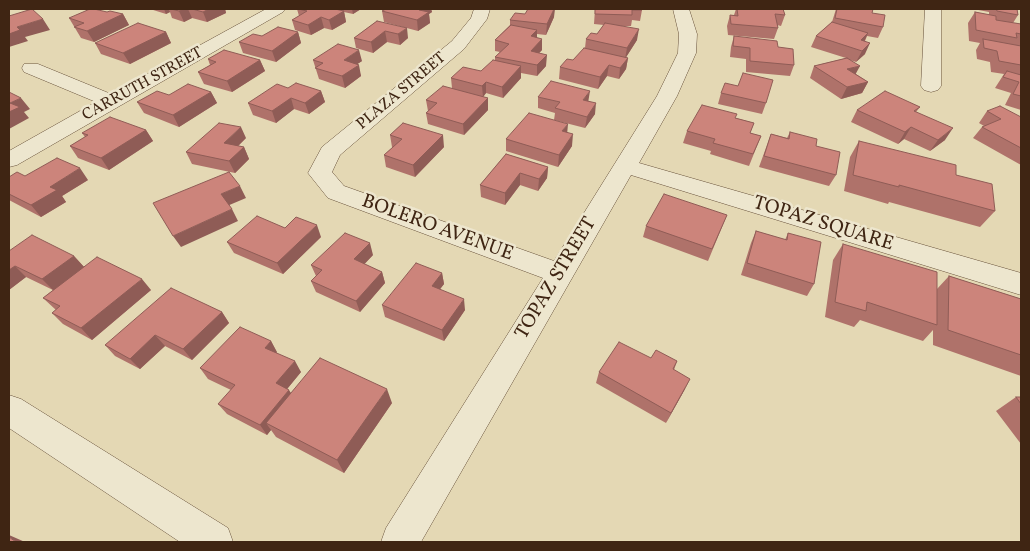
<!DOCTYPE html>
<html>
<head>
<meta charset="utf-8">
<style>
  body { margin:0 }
  #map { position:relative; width:1030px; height:551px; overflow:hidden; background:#e4d8b4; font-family:Vollkorn,serif }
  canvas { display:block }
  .frame { position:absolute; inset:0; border:10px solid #3f2513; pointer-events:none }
</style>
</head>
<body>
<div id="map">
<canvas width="1030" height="551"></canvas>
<div class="frame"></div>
</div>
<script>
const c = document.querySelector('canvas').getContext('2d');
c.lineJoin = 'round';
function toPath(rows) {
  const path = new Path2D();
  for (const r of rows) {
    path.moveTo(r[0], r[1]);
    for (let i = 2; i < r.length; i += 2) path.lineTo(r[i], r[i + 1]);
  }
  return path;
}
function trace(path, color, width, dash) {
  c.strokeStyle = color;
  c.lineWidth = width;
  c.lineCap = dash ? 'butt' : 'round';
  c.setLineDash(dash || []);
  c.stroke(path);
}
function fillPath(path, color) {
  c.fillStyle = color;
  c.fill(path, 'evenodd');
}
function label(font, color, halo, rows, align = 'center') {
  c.font = font + ' Vollkorn,serif';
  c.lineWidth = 5;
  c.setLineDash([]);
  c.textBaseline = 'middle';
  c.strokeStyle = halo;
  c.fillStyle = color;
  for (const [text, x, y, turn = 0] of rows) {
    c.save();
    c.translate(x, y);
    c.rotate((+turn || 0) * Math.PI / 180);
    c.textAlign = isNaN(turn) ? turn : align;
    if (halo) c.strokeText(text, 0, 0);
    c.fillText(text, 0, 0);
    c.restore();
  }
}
const minor = toPath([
  [266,9,285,9,283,12,17,165,9,167,9,151,96,102,24,72,22,68,24,64,38,64,111,94,266,9],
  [474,9,490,9,487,19,464,49,340,155,332,172,344,186,554,261,657,96,678,53,679,34,673,9,689,9,697,34,696,53,677,96,639,163,1021,273,1021,295,631,175,421,542,381,542,386,528,543,278,328,198,308,173,322,147,452,41,471,18,474,9],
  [925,9,941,9,941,86,938,90,931,92,924,90,921,86,925,9],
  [9,395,21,399,228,528,233,542,180,542,9,428,9,395]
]);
const wall = toPath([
  [150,9,225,9,226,13,207,22,192,18,184,22,172,18,170,12,166,14],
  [297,9,361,9,353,14,344,12,346,22,332,30,324,28,311,35,295,30,292,20,299,16],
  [386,9,431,9,432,12,429,14,430,23,418,31,384,22,382,11],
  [595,9,641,9,642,10,640,21,632,20,631,26,619,26,637,40,626,57,628,58,626,69,619,79,607,76,598,89,559,79,560,67,573,60,585,48,586,39,597,34,604,25,594,24],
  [736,9,783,9,785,15,781,26,777,25,778,28,774,39,728,35,727,26,730,15,734,15],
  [832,9,873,9,872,13,883,27,878,38,867,36,865,41,865,54,856,62,850,60,856,74,868,82,862,93,841,99,810,78,814,66,846,58,811,47,816,36,832,22,836,9],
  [973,9,1017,9,1018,15,1013,23,1021,24,1021,110,1005,105,1011,93,995,88,1004,74,991,72,990,62,977,59,976,50,980,43,969,41,968,23,975,12,989,15,989,12],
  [107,12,123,14,129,25,94,42,81,38,69,18],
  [525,14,554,17,546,35,537,34,537,38,542,50,539,53,546,66,537,76,521,73,521,78,503,98,486,93,483,97,488,98,488,110,464,135,428,124,426,113,428,111,426,100,452,88,451,78,481,71,495,60,495,57,500,52,495,51,495,40,510,25,510,20],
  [377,21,408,38,400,45,387,42,373,53,356,48,354,38],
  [166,32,171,43,130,64,101,54,95,43],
  [298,32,301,43,276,62,243,53,239,42,262,36],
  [734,36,778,47,794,65,790,76,746,72,746,59,730,57,731,47],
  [208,59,260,60,265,71,232,92,204,84,198,72,210,65],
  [313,60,362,61,357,64,361,76,345,88,319,79],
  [738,86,766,103,762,114,718,104,721,93],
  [288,88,321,91,325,102,309,114,294,109,276,123,253,115,248,103],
  [211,92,217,103,179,127,144,113,137,102,169,95],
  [538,97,589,101,595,114,585,128,554,120,555,113,538,108],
  [920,107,916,112,945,140,930,151,904,139,898,144,851,122,857,110],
  [987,111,1021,117,1021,165,973,138,982,127,984,126,979,123],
  [736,118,754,123,750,133,761,136,749,166,710,154,711,151,683,143,687,131],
  [146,130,153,141,109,170,78,158,70,146,85,137,82,133],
  [790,132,816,146,836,175,829,186,759,167,771,134,787,138],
  [568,133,572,146,558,167,506,151,506,139],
  [390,135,444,147,415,177,386,167,384,155,393,147,392,147],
  [246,138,238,146,244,147,249,159,235,173,192,164,186,152],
  [859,141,956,175,995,211,980,227,889,202,888,204,844,191,850,157],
  [506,154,548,167,547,178,538,191,520,185,505,205,481,197,480,185],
  [25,176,88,180,62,196,66,202,41,217,9,200,9,177],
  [727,215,708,261,643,237,646,226],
  [285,228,321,237,283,274,234,253,227,242],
  [756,231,785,240,788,233,814,284,807,296,741,275,751,243],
  [843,244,937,289,949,276,1021,299,1021,376,933,345,933,330,923,341,860,320,854,327,825,317,833,260],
  [9,251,74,256,84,267,151,290,92,340,63,324,52,313,56,310,43,298,53,290,26,277,9,290],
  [373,255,364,264,382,272,385,283,360,312,316,292,311,281,316,276,311,265],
  [442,273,444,284,440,289,465,310,444,341,385,317,382,305],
  [222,312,229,323,192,360,165,346,140,369,115,356,105,345],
  [271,341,277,353,301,372,287,389,291,393,392,403,344,473,276,437,271,430,267,435,227,414,218,404,231,390,208,379,200,368],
  [651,358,677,361,674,370,685,389,666,423,596,383,599,372],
  [1016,397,1021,397,1021,444,996,411]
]);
const shadedWall = toPath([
  [164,9,168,9,170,12,166,14],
  [184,9,188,9,192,18,184,22,179,11],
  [209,9,225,9,226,13,207,22,203,12],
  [352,9,361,9,353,14],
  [420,9,431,9,432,12,429,14,430,23,418,31,417,20,419,10],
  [554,9,555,9,554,17,546,35,547,24],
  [344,11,346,22,332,30,329,20],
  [123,14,129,25,94,42,87,31],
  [321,17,324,28,311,35,308,25],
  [43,19,50,30,25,37,28,41,9,47,9,34,17,27],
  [407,28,408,38,400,45,398,34],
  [639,29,637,40,625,59,627,48],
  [537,30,537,41,531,36],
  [385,31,387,42,373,53,371,42],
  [166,32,171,43,130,64,123,53],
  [298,32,301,43,276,62,272,51],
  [868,33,863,44,861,40],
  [542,39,542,50,530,62,531,51],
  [870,43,865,54,856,62,862,51],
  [359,50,362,61,347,71,344,60],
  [547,55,546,66,537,76,537,65],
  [628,58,626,69,619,79,620,68],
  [260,60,265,71,232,92,227,81],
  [359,65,361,76,345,88,342,76],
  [609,65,607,76,598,89,600,77],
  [521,66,521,78,503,98,502,87],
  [860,66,854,77,847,69],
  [486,82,486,93,483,97,482,86],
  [868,82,862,93,841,99,847,87],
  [321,91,325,102,309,114,305,103],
  [590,91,588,103,583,100],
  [211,92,217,103,179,127,173,115],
  [21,98,30,109,24,112,29,118,9,129,9,112,10,103],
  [291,98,294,109,276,123,272,111],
  [488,98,488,110,464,135,463,124],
  [596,103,595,114,585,128,587,117],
  [568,124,567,135,562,131],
  [241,127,246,138,229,155,224,143],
  [911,127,904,139,898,144,905,132],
  [953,128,945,140,930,151,938,140],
  [146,130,153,141,109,170,101,158],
  [573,134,572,146,558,167,559,155],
  [443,135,444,147,415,177,413,165],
  [244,147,249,159,235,173,229,161],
  [548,167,547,178,538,191,539,179],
  [80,168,88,180,62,196,66,202,41,217,31,205,50,187],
  [520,173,520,185,505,205,505,193],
  [240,186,246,198,227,206,221,194],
  [232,209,238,221,181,247,173,236],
  [317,225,321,237,283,274,277,263],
  [370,243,373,255,358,271,354,259],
  [74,256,85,268,54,291,42,279],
  [15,266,26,277,9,290,9,270],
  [382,272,385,283,360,312,356,301],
  [442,273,444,284,434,297,432,286],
  [142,279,151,290,92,340,81,328],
  [464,299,465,310,444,341,442,330],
  [222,312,229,323,192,360,183,349],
  [155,335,165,346,140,369,130,359],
  [271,341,277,352,271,358,265,348],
  [295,361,301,372,283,394,276,383],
  [690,379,685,389,666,423,671,413],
  [387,389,392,403,344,473,337,460],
  [289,390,295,400,266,423,271,430,267,435,260,425],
  [9,535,25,542,16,542,9,537]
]);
const building = toPath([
  [32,9,43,19,17,27,20,30,9,34,9,16,32,9],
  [90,9,94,9,107,12,110,11,123,14,87,31,74,27,84,23,69,18,90,9],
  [171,9,184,9,179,11,171,9],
  [192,9,209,9,203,12,192,9],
  [298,9,335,9,344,11,329,20,321,17,308,25,292,20,307,11,298,9],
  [386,9,420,9,419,10,429,12,417,20,382,11,386,9],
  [528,9,554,9,547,24,510,20,515,13,525,14,528,9],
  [595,9,641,9,642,10,632,10,632,15,595,14,595,9],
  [737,9,783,9,785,15,775,14,778,28,731,24,730,15,738,16,737,9],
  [837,9,873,9,872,13,885,15,883,27,835,18,837,9],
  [996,9,1017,9,1018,15,997,11,996,9],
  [975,12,996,16,996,20,1021,24,1021,34,1016,33,1017,38,976,30,975,12],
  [377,21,407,28,398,34,385,31,371,42,354,38,377,21],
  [832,22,868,33,861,40,870,43,862,51,816,36,832,22],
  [138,23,166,32,123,53,95,43,138,23],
  [605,23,639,29,627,48,586,39,591,33,597,34,605,23],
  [511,25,537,30,531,36,542,39,531,51,547,55,537,65,495,57,509,44,495,40,511,25],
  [278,27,298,32,272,51,239,42,253,34,262,36,278,27],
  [734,36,777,41,778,47,793,49,794,65,750,61,750,48,733,46,734,36],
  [983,39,1021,46,1021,65,999,61,997,51,984,48,983,39],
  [338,44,359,50,344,60,359,65,342,76,315,68,323,63,313,60,338,44],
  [584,48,628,58,620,68,609,65,600,77,560,67,567,59,573,60,584,48],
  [224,50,260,60,227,81,198,72,216,62,208,59,224,50],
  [847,58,860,66,847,69,868,82,847,87,814,66,847,58],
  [493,60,521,66,502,87,486,82,482,86,451,78,463,67,481,71,493,60],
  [1007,71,1021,75,1021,96,1013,94,1019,82,1003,77,1007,71],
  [743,73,773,80,766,103,721,93,725,83,738,86,743,73],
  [551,81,590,91,583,100,596,103,587,117,555,108,560,102,538,97,551,81],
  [296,83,321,91,305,103,291,98,272,111,248,103,277,84,288,88,296,83],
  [188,84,211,92,173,115,137,102,157,91,169,95,188,84],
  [443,86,488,98,463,124,426,113,437,103,426,100,443,86],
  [885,91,920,107,914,111,953,128,938,140,911,127,905,132,857,110,885,91],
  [9,92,21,98,10,103,20,107,9,112,9,92],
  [702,105,737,114,735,118,754,123,750,133,761,136,753,154,713,143,715,139,687,131,702,105],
  [1000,106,1021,117,1021,148,982,127,1001,119,987,111,1000,106],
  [529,113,568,124,562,131,573,134,559,155,506,139,529,113],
  [110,117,146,130,101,158,70,146,88,135,82,133,110,117],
  [219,123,241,127,224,143,244,147,229,161,186,152,219,123],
  [403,123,443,135,413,165,384,155,402,139,390,135,403,123],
  [790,132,817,139,816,146,840,152,836,175,764,156,771,134,789,139,790,132],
  [859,141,956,165,956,175,992,184,995,211,899,185,899,187,853,175,859,141],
  [506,154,548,167,539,179,520,173,505,193,480,185,506,154],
  [57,158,80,168,50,187,57,190,31,205,9,194,9,177,17,172,25,176,57,158],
  [229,172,240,186,221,194,232,209,173,236,153,203,229,172],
  [664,194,727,215,712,249,646,226,664,194],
  [257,216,285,228,296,217,317,225,277,263,227,242,257,216],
  [756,231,787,240,788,233,821,242,814,284,747,263,756,231],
  [345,233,370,243,354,259,382,272,356,301,311,281,322,270,311,265,345,233],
  [32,235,74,256,42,279,15,266,9,270,9,251,32,235],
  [843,244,937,272,937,325,867,302,866,311,835,302,843,244],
  [97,257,142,279,81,328,52,313,60,306,43,298,97,257],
  [416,263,442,273,432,286,464,299,442,330,382,305,416,263],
  [949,276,1021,299,1021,355,948,330,949,276],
  [171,288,222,312,183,349,155,335,130,359,105,345,171,288],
  [240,327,271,341,265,348,295,361,276,383,289,390,260,425,218,404,235,385,200,368,240,327],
  [619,342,651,358,656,350,677,361,673,369,690,379,671,413,599,372,619,342],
  [320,358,387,389,337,460,266,423,320,358],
  [1016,397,1021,397,1021,404,1016,397],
  [9,537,16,542,9,542,9,537]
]);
const farStreetnames = [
  ["CARRUTH STREET",143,85,-29],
  ["PLAZA STREET",402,92,-40]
];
const streetNames = [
  ["TOPAZ SQUARE",823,225,17],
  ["BOLERO AVENUE",437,229,20],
  ["TOPAZ STREET",557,279,-59]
];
trace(minor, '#68523b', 1);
fillPath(minor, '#ede6ce');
fillPath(wall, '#af726a');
fillPath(shadedWall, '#8f5c56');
fillPath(building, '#cc847b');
trace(building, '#8f5c56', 1);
label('16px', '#3f2513', '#ede6ce', farStreetnames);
label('20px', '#3f2513', '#ede6ce', streetNames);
</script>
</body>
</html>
